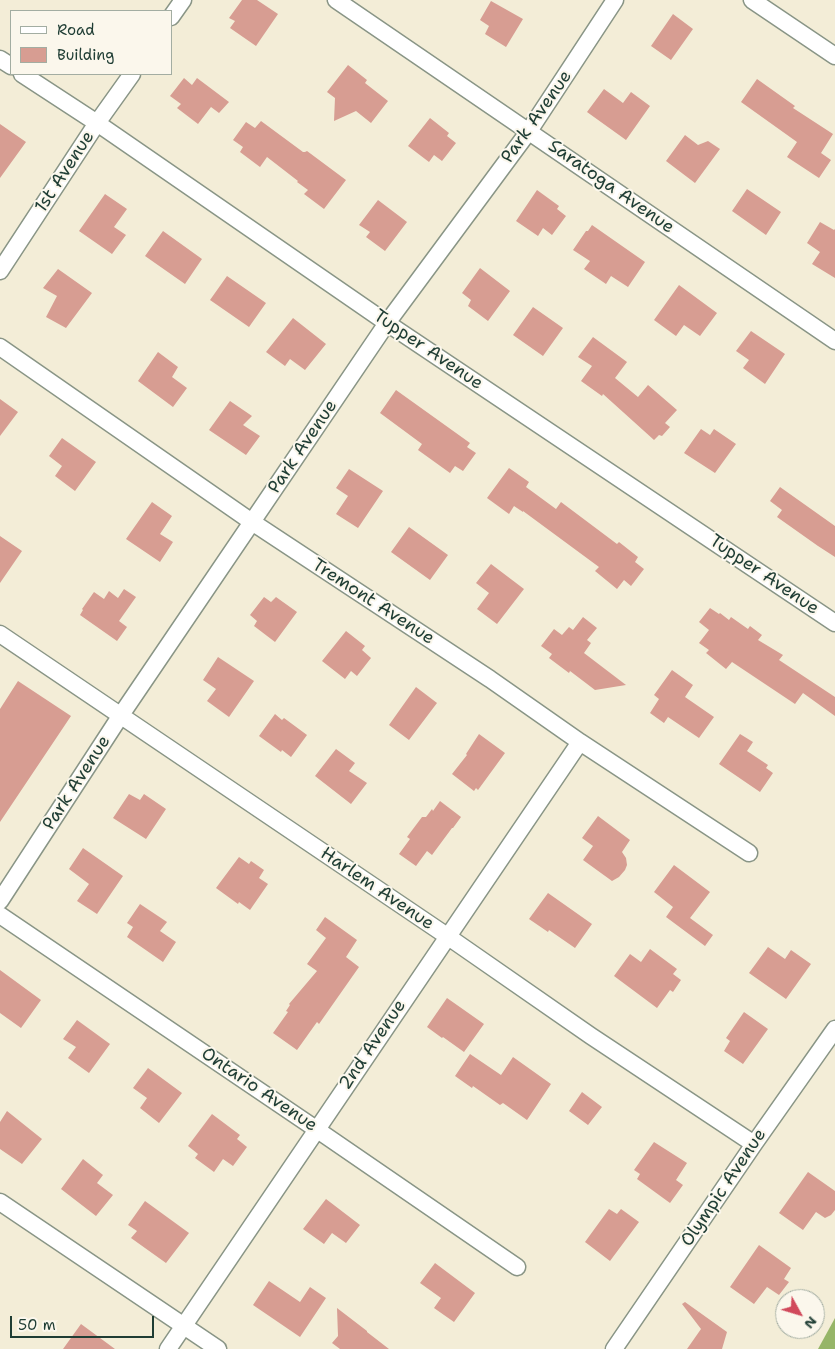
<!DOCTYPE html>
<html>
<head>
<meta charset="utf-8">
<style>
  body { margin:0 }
  #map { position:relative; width:835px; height:1349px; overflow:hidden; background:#f3edd7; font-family:"Shantell Sans",sans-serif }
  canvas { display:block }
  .legend { position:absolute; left:10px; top:10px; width:162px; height:65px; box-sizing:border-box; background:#fbf7ec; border:1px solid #a3ada2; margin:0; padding:6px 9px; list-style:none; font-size:15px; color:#1f3d34 }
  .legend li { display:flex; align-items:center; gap:10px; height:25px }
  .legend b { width:25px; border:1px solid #a3ada2 }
  .north { position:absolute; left:775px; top:1289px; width:50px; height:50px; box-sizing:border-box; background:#fbf7ec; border:1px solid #a3ada2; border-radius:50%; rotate:129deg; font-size:14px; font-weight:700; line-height:20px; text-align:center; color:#1f3d34 }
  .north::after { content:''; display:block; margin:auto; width:18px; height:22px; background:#d1495b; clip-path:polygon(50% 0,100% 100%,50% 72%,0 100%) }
  .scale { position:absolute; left:10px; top:1316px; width:144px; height:22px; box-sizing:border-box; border:2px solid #1f3d34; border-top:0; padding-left:6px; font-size:15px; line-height:18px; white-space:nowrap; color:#1f3d34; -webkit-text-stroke:4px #fbf7ec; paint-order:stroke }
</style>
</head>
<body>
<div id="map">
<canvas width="835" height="1349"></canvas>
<ul class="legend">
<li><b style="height:6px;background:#fff"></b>Road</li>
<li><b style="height:14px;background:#d79d92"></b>Building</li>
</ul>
<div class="north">N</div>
<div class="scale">50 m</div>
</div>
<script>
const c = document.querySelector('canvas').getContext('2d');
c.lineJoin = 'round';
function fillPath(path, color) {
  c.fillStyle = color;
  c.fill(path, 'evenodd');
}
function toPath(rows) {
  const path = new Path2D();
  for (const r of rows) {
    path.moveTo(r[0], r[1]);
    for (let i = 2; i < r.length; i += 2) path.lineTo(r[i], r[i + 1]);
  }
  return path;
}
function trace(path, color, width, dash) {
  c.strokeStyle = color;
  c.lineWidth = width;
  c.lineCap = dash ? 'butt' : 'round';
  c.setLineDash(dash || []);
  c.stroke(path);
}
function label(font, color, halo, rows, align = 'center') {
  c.font = font + ' "Shantell Sans",sans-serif';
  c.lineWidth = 4;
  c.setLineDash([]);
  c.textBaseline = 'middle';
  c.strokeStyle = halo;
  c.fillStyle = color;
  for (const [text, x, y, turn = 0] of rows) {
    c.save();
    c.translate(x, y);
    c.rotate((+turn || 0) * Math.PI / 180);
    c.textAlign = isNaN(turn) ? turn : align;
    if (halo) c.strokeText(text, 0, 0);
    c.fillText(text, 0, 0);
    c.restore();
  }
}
const forest = toPath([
  [835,1318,835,1349,818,1349]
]);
const building = toPath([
  [242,0,257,0,278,14,256,46,230,28,235,21,229,18],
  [491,1,523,19,506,47,485,34,489,26,480,20],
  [673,14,693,29,671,60,651,46],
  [348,65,367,80,365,83,388,101,371,123,356,111,334,121,335,98,327,92],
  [184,78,192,85,197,78,229,102,219,113,211,107,198,124,177,108,181,104,170,96],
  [757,79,795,106,793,108,833,134,821,153,831,160,819,178,787,157,797,142,741,102],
  [604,89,623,103,631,92,650,106,626,140,587,112],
  [430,118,449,133,447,136,456,143,442,161,434,155,429,162,408,146],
  [261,121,303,152,305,152,307,151,346,180,324,209,304,194,308,190,297,182,298,181,267,157,260,167,240,152,243,147,233,140,246,122,255,128],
  [0,124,26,142,0,178],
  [685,135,698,145,708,141,720,149,695,183,666,161],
  [747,189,781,212,766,235,732,211],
  [537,190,559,206,557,209,566,216,552,235,543,228,538,236,516,221],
  [105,194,127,209,114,227,126,235,112,254,79,231],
  [378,200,407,222,385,251,366,237,370,232,359,225],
  [820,222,834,230,835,229,835,278,812,264,820,252,807,243],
  [592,225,645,262,628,287,611,276,606,284,584,269,590,261,573,250,586,231,588,231],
  [163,231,202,259,185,284,145,256],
  [480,268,510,291,488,321,468,306,471,300,462,293],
  [58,269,92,293,66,328,46,317,57,296,43,288],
  [227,276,266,303,249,327,210,300],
  [679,285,717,313,700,336,684,325,676,336,654,320],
  [533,307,563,328,543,356,513,335],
  [293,318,326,344,305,370,290,359,285,366,266,352],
  [751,331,785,354,765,384,743,368,749,360,736,351],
  [593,337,627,362,615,378,638,397,648,385,677,410,665,423,670,427,662,436,659,435,654,440,603,394,602,396,581,381,592,366,578,357],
  [158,352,178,367,172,377,187,388,173,407,138,381],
  [396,390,470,443,467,447,476,453,463,471,455,466,450,473,418,450,422,444,380,413],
  [0,399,18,412,0,436],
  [230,401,252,416,243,425,260,436,246,455,209,430],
  [701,429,710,435,714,429,736,444,715,473,684,453],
  [62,438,96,462,75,491,55,476,62,466,49,456],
  [509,468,529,482,526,487,556,509,561,502,617,544,619,542,638,557,635,562,644,569,631,586,624,580,617,589,595,571,599,567,523,511,523,512,514,506,509,514,487,498],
  [349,469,383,491,358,528,336,514,348,496,336,488],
  [780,487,835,526,835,557,818,546,777,517,782,510,770,501],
  [152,502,172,516,160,534,173,542,160,562,126,539],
  [409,527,448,555,430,580,391,552],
  [0,536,22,551,0,583],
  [491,564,524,589,497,624,477,609,489,593,476,583],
  [124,589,136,597,119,621,127,627,117,641,80,615,83,610,82,609,94,592,104,599,109,591,118,598],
  [264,597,271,602,276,597,297,612,275,642,254,626,257,621,250,615],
  [710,608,719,614,720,613,729,620,731,617,748,629,750,626,762,635,758,640,783,655,779,660,835,697,835,716,803,693,795,704,732,662,726,669,706,653,709,650,699,643,709,630,699,622],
  [583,617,597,628,587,640,591,643,584,653,626,685,595,690,570,671,569,673,549,658,552,654,541,646,554,629,562,635,569,627,573,630],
  [346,631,365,646,362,650,371,658,357,676,351,671,345,679,322,661],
  [218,657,254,681,229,717,207,701,216,689,203,680],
  [672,670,693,685,685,697,714,717,699,738,668,717,664,723,650,713,659,699,654,695],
  [18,681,71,716,0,822,0,709],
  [416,687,437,703,409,740,389,725],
  [275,714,282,720,284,718,307,735,291,757,282,750,281,752,259,736],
  [479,734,505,753,478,790,476,788,474,791,452,774,467,755,466,754],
  [740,734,753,742,747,751,768,765,766,768,773,773,760,792,719,764],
  [336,749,355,763,349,771,367,783,351,804,315,776],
  [129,794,140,800,144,794,166,809,146,839,113,818],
  [440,801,461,817,453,828,452,828,432,855,427,851,416,866,399,854,410,839,407,837,422,817,426,817,432,809,433,811],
  [598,816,630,840,622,852,626,858,627,865,625,870,619,877,612,881,583,860,593,846,582,838],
  [83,848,123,876,97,914,77,901,89,884,69,869],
  [239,857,249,864,251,861,264,870,259,878,268,884,250,910,239,902,238,904,216,888],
  [674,865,710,892,690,918,713,935,705,946,666,917,673,907,654,892],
  [548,893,592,924,575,948,549,930,548,932,529,919],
  [140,904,167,922,160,931,176,942,163,962,127,937,133,927,127,923],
  [325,917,357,940,346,957,359,967,319,1024,317,1022,297,1050,273,1033,288,1012,286,1011,290,1005,289,1004,317,971,307,964,326,938,316,930],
  [768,947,785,959,791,950,811,964,786,999,749,973],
  [650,949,677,969,673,974,681,980,673,992,670,990,657,1008,614,976,630,954,641,962],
  [0,970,41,1000,21,1028,0,1013],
  [447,998,484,1024,464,1052,443,1037,442,1038,427,1027],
  [744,1012,768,1029,743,1064,724,1051,730,1041,726,1038],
  [77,1020,110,1044,89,1073,68,1058,76,1047,63,1039],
  [470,1054,501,1075,513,1057,551,1084,527,1120,503,1103,500,1105,473,1086,472,1088,455,1076],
  [148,1068,182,1093,159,1123,140,1108,147,1098,133,1088],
  [582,1092,602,1107,588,1125,569,1111],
  [7,1111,42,1139,22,1164,0,1149,0,1122],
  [212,1114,240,1135,237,1139,247,1147,233,1166,223,1159,214,1172,195,1158,198,1154,188,1146],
  [654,1142,687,1163,676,1180,683,1185,670,1203,637,1179,640,1174,634,1170],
  [83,1159,103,1175,97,1183,113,1195,96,1216,61,1189],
  [808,1172,835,1191,835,1210,831,1215,825,1218,816,1212,803,1230,779,1213],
  [326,1199,360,1225,346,1243,332,1233,324,1244,303,1229],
  [145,1201,189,1233,166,1263,131,1238,137,1231,128,1225],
  [609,1209,617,1214,621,1209,639,1222,610,1261,585,1242],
  [759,1245,791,1268,784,1279,789,1282,779,1295,767,1287,754,1304,730,1287],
  [435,1263,475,1293,454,1322,434,1308,441,1298,420,1283],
  [269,1281,300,1302,310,1287,326,1298,300,1337,253,1305],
  [685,1302,727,1332,722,1349,687,1349,701,1329,682,1304],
  [337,1308,367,1331,367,1332,389,1349,340,1349,332,1343,338,1336],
  [81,1324,115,1349,63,1349]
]);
const street = toPath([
  [336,0,835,341],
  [752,0,835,56],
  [171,17,183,0],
  [0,59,11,66],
  [22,74,97,123,387,323,835,623],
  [0,271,97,123,132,74],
  [0,347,252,522,490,679,580,742,749,853],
  [0,634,447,936,591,1036,754,1144],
  [0,901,121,715,387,323,529,131,615,0],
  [0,915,316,1129,517,1267],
  [0,1202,218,1349],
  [168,1349,580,742],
  [614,1349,754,1144,835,1029]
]);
const streetNames = [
  ["Park Avenue",537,117,-55],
  ["1st Avenue",65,172,-57],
  ["Saratoga Avenue",611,187,35],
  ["Tupper Avenue",428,350,34],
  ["Park Avenue",303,447,-56],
  ["Tupper Avenue",764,575,34],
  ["Tremont Avenue",373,602,33],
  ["Park Avenue",77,783,-57],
  ["Harlem Avenue",377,889,34],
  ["2nd Avenue",373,1045,-56],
  ["Ontario Avenue",259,1090,34],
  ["Olympic Avenue",724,1188,-56]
];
fillPath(forest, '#96b568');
fillPath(building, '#d79d92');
trace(street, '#899586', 19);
trace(street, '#fff', 16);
label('18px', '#1f3d34', '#fbf7ec', streetNames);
</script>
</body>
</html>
